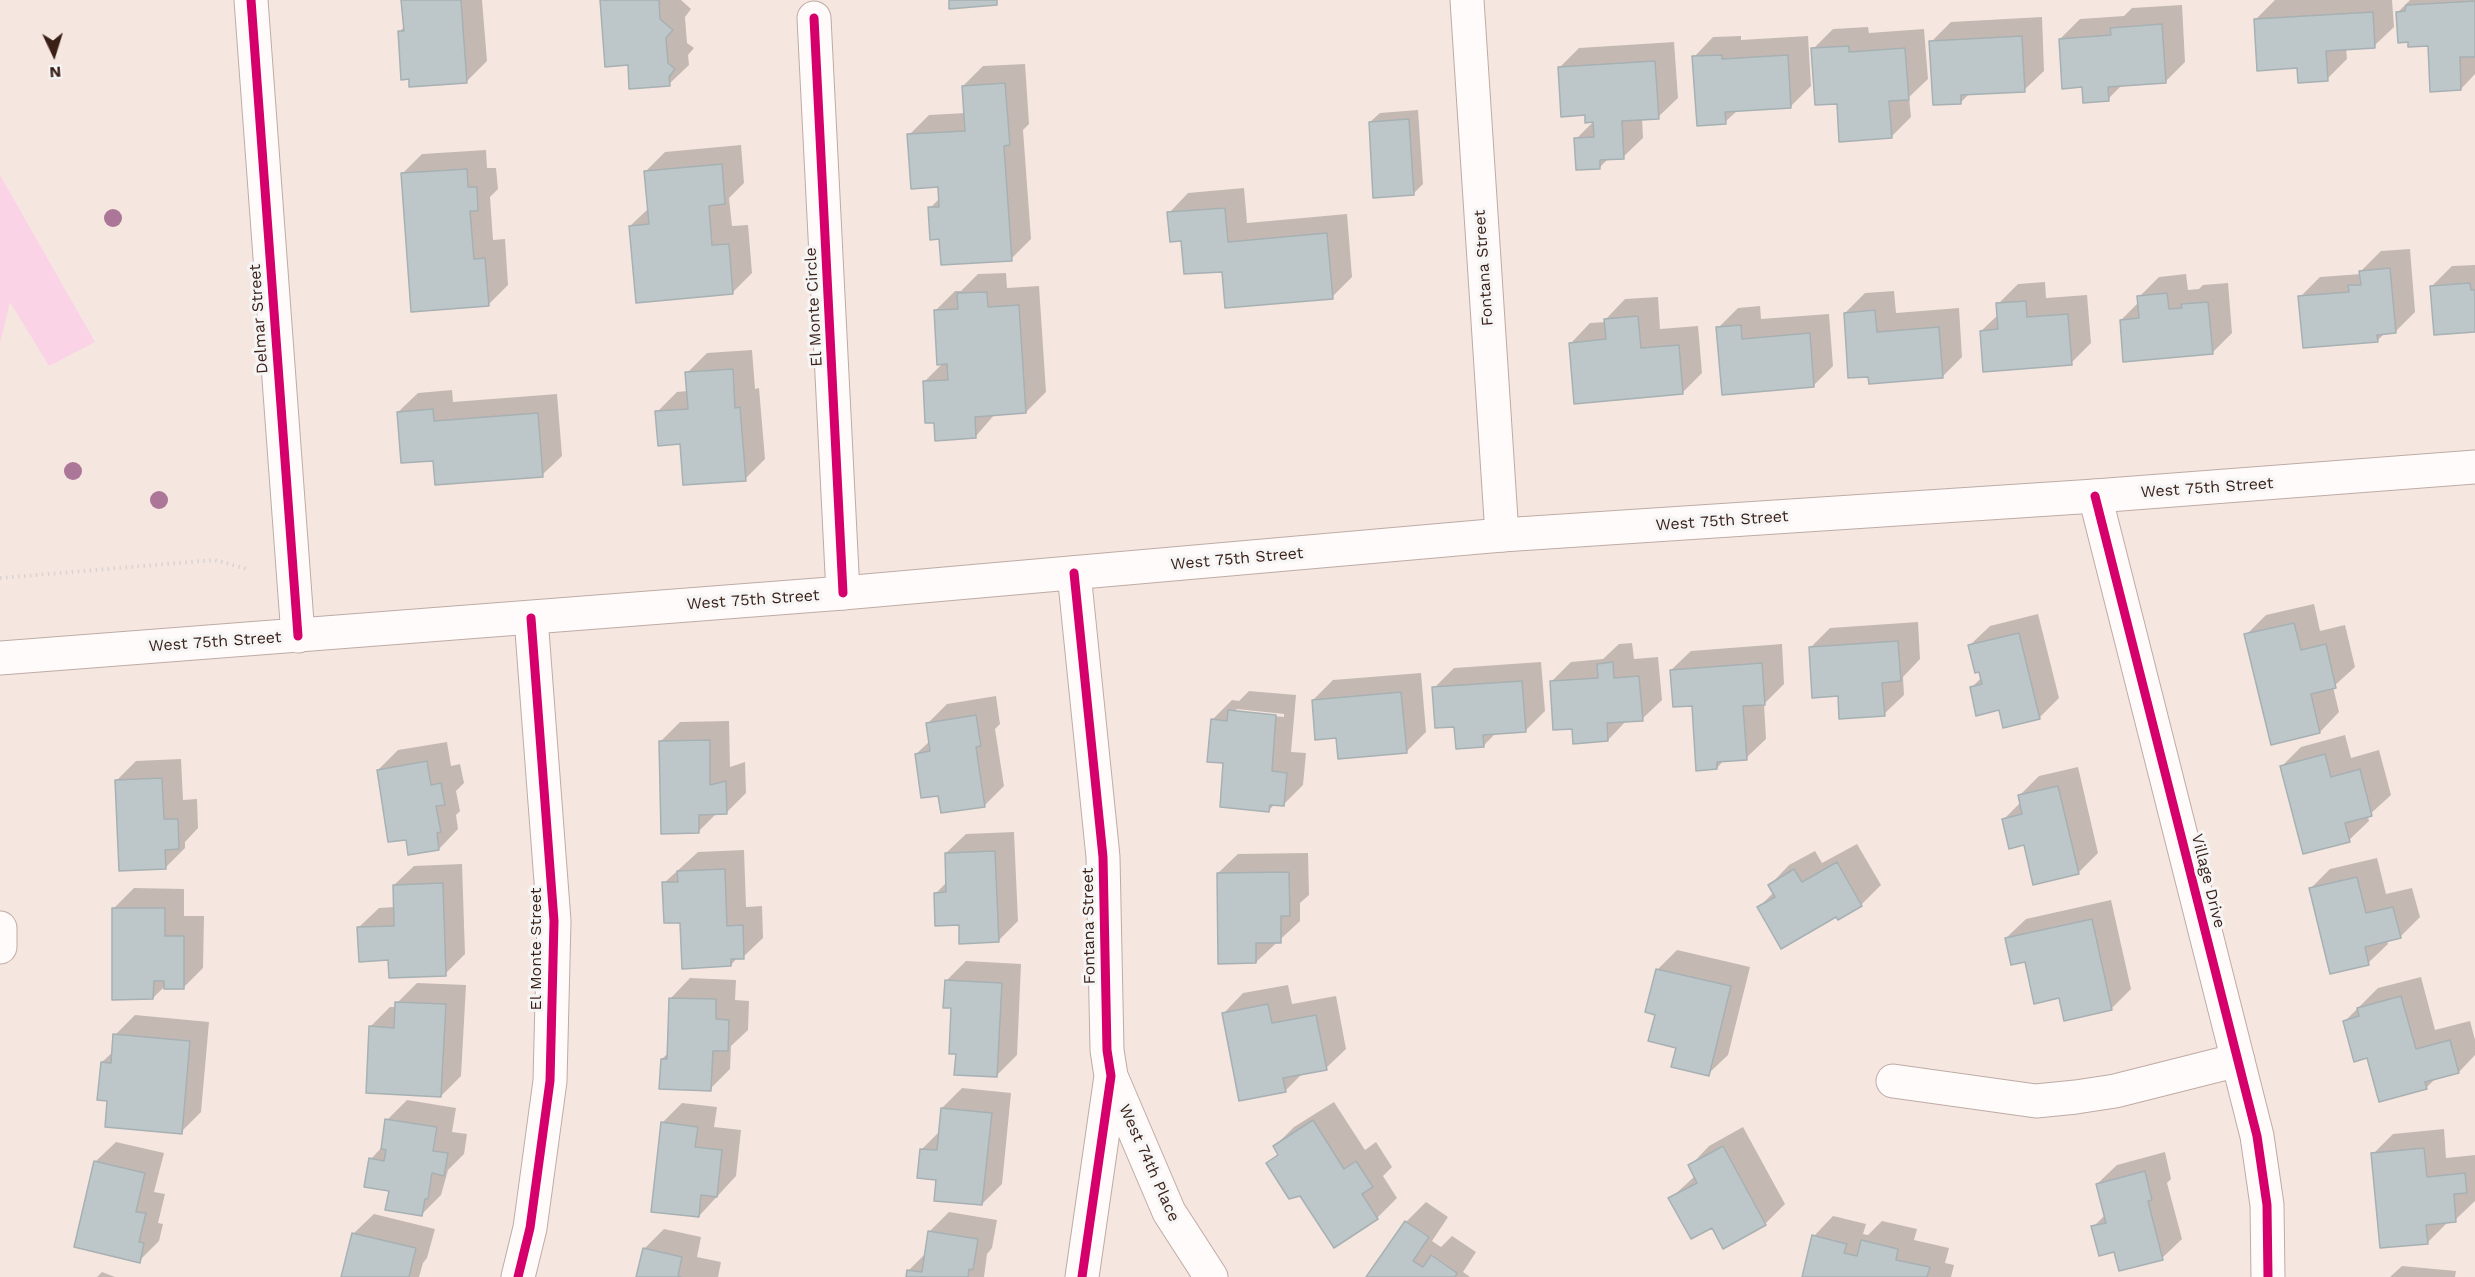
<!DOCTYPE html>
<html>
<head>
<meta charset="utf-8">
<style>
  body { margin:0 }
  #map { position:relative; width:2475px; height:1277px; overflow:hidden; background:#f6e6e0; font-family:"Work Sans",sans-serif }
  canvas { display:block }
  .north { position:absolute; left:24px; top:24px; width:60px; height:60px; -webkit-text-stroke:4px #f5f5f5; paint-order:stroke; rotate:176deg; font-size:16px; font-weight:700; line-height:24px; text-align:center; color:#391f16 }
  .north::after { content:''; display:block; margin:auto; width:21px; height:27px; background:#391f16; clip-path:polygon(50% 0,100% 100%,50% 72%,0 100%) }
</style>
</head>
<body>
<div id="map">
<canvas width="2475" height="1277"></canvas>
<div class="north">N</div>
</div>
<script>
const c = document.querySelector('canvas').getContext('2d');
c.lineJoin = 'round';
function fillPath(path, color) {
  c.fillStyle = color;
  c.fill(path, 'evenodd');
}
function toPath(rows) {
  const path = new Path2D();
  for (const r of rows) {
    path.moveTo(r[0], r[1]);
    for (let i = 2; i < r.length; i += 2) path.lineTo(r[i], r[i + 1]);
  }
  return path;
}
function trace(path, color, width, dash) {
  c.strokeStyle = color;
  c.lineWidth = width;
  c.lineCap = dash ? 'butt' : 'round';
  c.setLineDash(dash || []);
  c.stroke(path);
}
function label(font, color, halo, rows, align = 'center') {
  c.font = font + ' "Work Sans",sans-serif';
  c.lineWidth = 6;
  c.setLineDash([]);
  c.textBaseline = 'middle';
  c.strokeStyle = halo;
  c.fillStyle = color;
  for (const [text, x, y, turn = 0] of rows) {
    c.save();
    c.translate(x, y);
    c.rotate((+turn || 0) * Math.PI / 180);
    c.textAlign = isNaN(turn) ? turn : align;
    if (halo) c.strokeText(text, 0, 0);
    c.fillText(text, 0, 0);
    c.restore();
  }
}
const green = toPath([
  [0,175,95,342,49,366,10,302,0,343]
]);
const shadow = toPath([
  [403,0,482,0,487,61,467,81,399,32,405,26],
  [601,0,681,0,691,9,685,17,687,43,694,48,688,55,689,65,669,84,629,64],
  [2275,0,2392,0,2394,27,2374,46,2346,48,2347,59,2327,79,2255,20],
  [2410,0,2475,0,2475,74,2461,89,2429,45,2410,41,2398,12],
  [2182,5,2185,62,2165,82,2123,84,2108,99,2060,39,2080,19,2124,16,2132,8],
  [2042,17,2044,71,2024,90,1970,93,1961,102,1931,42,1951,22],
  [1868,27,1869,33,1924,29,1928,79,1909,97,1911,117,1891,137,1838,102,1813,49,1833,29],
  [1741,36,1741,40,1808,36,1811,86,1791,106,1738,110,1725,122,1694,57,1713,37],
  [1674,42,1678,98,1658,117,1642,118,1643,138,1623,157,1609,158,1600,167,1576,139,1594,121,1586,114,1560,67,1579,48],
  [1025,64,1029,124,1023,130,1031,239,1011,259,941,237,930,208,940,198,939,186,909,135,929,115,965,113,963,86,983,66],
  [1418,110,1423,184,1413,194,1370,122,1380,113],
  [741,145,744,183,729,198,732,226,748,225,752,273,732,293,630,226,649,208,645,172,665,152],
  [486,150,487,168,496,168,498,189,490,197,493,240,505,239,508,285,488,305,402,174,422,154],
  [1244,188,1247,223,1347,214,1352,277,1332,297,1223,270,1182,239,1169,213,1188,193],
  [2410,249,2415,312,2395,332,2385,333,2377,341,2300,297,2320,277,2361,274,2361,271,2381,251],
  [2475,265,2475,331,2432,286,2452,266],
  [1006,273,1007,288,1039,286,1046,392,1026,412,995,414,976,436,935,421,924,382,943,363,935,311,955,291,961,291,978,274],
  [2186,274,2188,290,2199,289,2203,285,2228,283,2232,333,2212,353,2121,320,2139,302,2139,297,2159,277],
  [2045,282,2046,298,2087,295,2091,343,2071,363,1981,331,1999,314,1998,304,2018,284],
  [1894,291,1896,313,1959,308,1962,357,1942,377,1845,313,1865,293],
  [1658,297,1660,329,1698,326,1702,373,1682,393,1571,343,1590,323,1606,322,1606,319,1625,299],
  [1760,306,1761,319,1829,314,1833,366,1813,386,1718,328,1738,308],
  [752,350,755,389,759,388,765,459,745,479,681,443,657,412,677,392,688,391,687,373,707,353],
  [452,390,453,402,557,394,562,456,542,475,434,459,398,412,418,393],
  [2314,604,2320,631,2345,625,2355,667,2333,687,2339,712,2320,732,2246,635,2266,615],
  [2038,614,2059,698,2039,718,2000,708,1971,688,1982,677,1970,645,1990,626],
  [1918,622,1920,659,1903,677,1904,695,1884,714,1810,648,1830,628],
  [1632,643,1634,659,1658,657,1662,700,1642,719,1627,720,1608,740,1574,727,1551,682,1571,662,1603,659,1619,644],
  [1782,644,1784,684,1764,704,1766,739,1746,758,1724,760,1717,768,1693,704,1671,670,1691,651],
  [1541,662,1545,711,1525,731,1496,733,1483,746,1456,725,1434,688,1454,668],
  [1421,673,1426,732,1406,752,1337,736,1313,700,1333,680],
  [1249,691,1296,695,1291,752,1306,753,1303,785,1283,805,1275,804,1269,810,1225,761,1212,720,1232,700,1239,701],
  [1237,709,1284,714,1284,717,1234,712],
  [996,696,1000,724,995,729,1004,786,984,806,939,794,916,754,930,741,927,724,947,704],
  [729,721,730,767,745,762,746,793,726,813,717,813,698,832,660,742,680,722],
  [2345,735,2351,758,2379,750,2391,795,2368,816,2369,821,2349,840,2281,767,2301,747],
  [447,742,451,766,460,764,464,783,456,791,460,811,456,815,458,829,439,849,407,838,378,770,398,750],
  [181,759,183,800,197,799,198,828,185,842,185,848,165,868,116,781,136,761],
  [2078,767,2098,853,2078,873,2025,843,2004,819,2021,802,2019,796,2039,776],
  [1014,832,1018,921,998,941,935,894,947,882,946,853,966,834],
  [1857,844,1881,885,1861,905,1759,907,1774,892,1770,885,1789,865,1815,851,1822,863],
  [744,850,746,907,762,906,763,938,743,957,738,957,731,965,664,883,698,852],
  [1308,853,1309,895,1300,903,1300,921,1256,962,1218,873,1238,854],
  [2377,858,2386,894,2412,888,2420,917,2400,937,2387,940,2388,944,2368,963,2310,889,2330,869],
  [462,864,465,954,445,974,390,959,359,927,379,908,395,907,394,885,414,866],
  [134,888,184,889,184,916,204,916,203,968,183,988,166,985,153,998,114,908],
  [2111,900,2131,989,2111,1009,2060,997,2006,938,2026,919],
  [1677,950,1750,967,1728,1055,1708,1074,1678,1047,1657,1014,1657,970],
  [966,961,1021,964,1017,1055,997,1075,952,1007,946,981],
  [2421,977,2435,1030,2470,1021,2475,1040,2475,1055,2459,1072,2436,1078,2426,1088,2368,1056,2345,1021,2378,988],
  [690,978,736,980,735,1000,749,1001,748,1030,731,1046,730,1069,710,1089,662,1059,668,1053,671,998],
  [417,983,466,985,461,1076,441,1096,370,1027,390,1007,397,1007,397,1003],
  [1288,985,1292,1004,1336,996,1346,1049,1326,1068,1303,1073,1285,1091,1224,1013,1243,993],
  [135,1015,209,1022,201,1112,181,1132,109,1100,102,1062,114,1051,115,1035],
  [962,1088,1011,1093,1002,1184,982,1204,938,1179,922,1149,940,1131,942,1108],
  [407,1100,456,1108,452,1132,467,1134,464,1154,448,1170,441,1195,421,1215,391,1190,371,1159,382,1147,387,1120],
  [1334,1102,1365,1150,1376,1142,1392,1167,1383,1176,1397,1198,1377,1218,1301,1194,1268,1164,1279,1153,1275,1146,1294,1127],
  [682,1103,717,1107,714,1127,741,1130,736,1176,699,1216,662,1123],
  [1743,1127,1785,1204,1765,1224,1724,1247,1712,1225,1670,1199,1695,1176,1690,1166,1709,1146],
  [2444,1129,2446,1158,2475,1155,2475,1201,2455,1220,2447,1223,2428,1242,2373,1154,2393,1134],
  [116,1142,164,1153,154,1192,165,1194,158,1223,163,1224,159,1241,139,1261,96,1161],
  [2165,1152,2171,1179,2167,1183,2182,1239,2162,1258,2115,1251,2093,1227,2105,1215,2097,1184,2117,1165],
  [1426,1202,1448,1217,1432,1241,1441,1247,1452,1236,1476,1252,1463,1272,1470,1277,1368,1277,1406,1222],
  [949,1212,997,1220,992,1248,987,1254,984,1277,908,1277,909,1270,926,1253,929,1232],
  [374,1214,435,1229,427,1258,423,1263,419,1277,343,1277,354,1233],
  [1833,1216,1866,1224,1863,1234,1868,1235,1882,1221,1917,1229,1914,1240,1949,1248,1945,1263,1954,1265,1951,1277,1804,1277,1814,1236],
  [664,1229,701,1237,697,1257,721,1262,718,1277,638,1277,644,1249],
  [2402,1266,2456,1271,2455,1277,2390,1277],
  [102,1272,115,1277,97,1277]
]);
const building = toPath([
  [401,0,461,0,467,83,409,87,409,79,401,80,398,31,404,31,401,0],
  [600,0,659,0,660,19,673,30,666,38,668,63,675,69,669,77,670,86,629,89,628,65,605,67,600,0],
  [949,0,997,0,997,5,949,9,949,0],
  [2475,1,2475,57,2460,57,2461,90,2430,92,2428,46,2408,47,2408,42,2398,43,2396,12,2405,11,2406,5,2475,1],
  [2373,12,2375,48,2326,51,2328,81,2298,83,2297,68,2257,71,2254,19,2373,12],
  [2162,24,2166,83,2108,87,2109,101,2083,103,2082,87,2062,89,2059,39,2111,35,2110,28,2162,24],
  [2022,36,2025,92,1961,95,1961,104,1933,105,1929,41,2022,36],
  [1849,46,1849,52,1905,48,1909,100,1889,101,1892,138,1839,142,1837,104,1815,105,1811,48,1849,46],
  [1722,55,1722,59,1788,55,1791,108,1725,112,1726,124,1697,126,1692,56,1722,55],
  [1655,61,1659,119,1622,121,1624,159,1600,160,1600,169,1576,170,1574,138,1594,137,1593,122,1585,123,1585,115,1561,117,1558,67,1655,61],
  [1005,83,1010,145,1004,146,1012,261,941,265,939,239,930,240,928,207,939,207,938,187,911,189,907,134,965,131,962,86,1005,83],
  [1409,119,1414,195,1373,198,1369,122,1409,119],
  [722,164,725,204,709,206,712,245,729,244,733,294,636,303,629,226,649,224,644,171,722,164],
  [467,169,468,187,477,187,478,211,470,211,474,259,485,258,489,306,411,312,401,173,467,169],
  [1225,208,1228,242,1327,233,1333,299,1225,308,1222,272,1184,274,1181,241,1170,242,1167,212,1225,208],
  [2390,268,2396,333,2377,335,2378,342,2303,348,2298,296,2349,292,2348,285,2361,285,2359,271,2390,268],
  [2470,283,2471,290,2475,290,2475,332,2434,335,2430,286,2470,283],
  [987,292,988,307,1019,305,1026,413,975,417,976,438,935,441,934,423,925,423,923,381,948,380,947,364,937,365,934,310,958,309,957,293,987,292],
  [2167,293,2169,309,2182,308,2181,304,2208,302,2213,354,2123,362,2120,320,2139,318,2137,296,2167,293],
  [2026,301,2027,317,2068,314,2072,365,1983,372,1980,331,1998,329,1996,303,2026,301],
  [1875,310,1877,332,1939,327,1943,378,1869,384,1868,377,1848,378,1844,313,1875,310],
  [1638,316,1641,348,1679,345,1683,394,1574,404,1569,343,1606,339,1604,319,1638,316],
  [1741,325,1742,339,1810,333,1814,387,1722,395,1716,327,1741,325],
  [733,369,735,408,740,407,746,481,683,485,680,444,658,446,655,411,688,409,685,372,733,369],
  [433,409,434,421,538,413,543,477,435,485,433,461,401,463,397,412,433,409],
  [2294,623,2301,650,2326,644,2336,688,2311,694,2320,733,2271,745,2244,634,2294,623],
  [2019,633,2040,719,2003,728,1999,710,1976,716,1970,687,1982,684,1979,672,1975,673,1968,645,2019,633],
  [1898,641,1901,681,1882,683,1885,716,1839,719,1838,696,1812,698,1809,647,1898,641],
  [1613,662,1614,678,1639,676,1643,721,1607,723,1608,741,1573,744,1572,729,1553,730,1550,681,1598,678,1597,664,1613,662],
  [1762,663,1765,705,1743,706,1747,760,1717,762,1717,769,1696,771,1692,706,1673,707,1670,670,1762,663],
  [1522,681,1526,732,1483,735,1484,747,1456,749,1454,727,1435,728,1432,687,1522,681],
  [1401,692,1407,753,1338,759,1336,738,1315,740,1312,700,1401,692],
  [1228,710,1276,715,1272,771,1287,773,1284,806,1270,805,1269,812,1220,807,1223,763,1207,762,1211,719,1227,721,1228,710],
  [976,715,981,746,976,747,985,807,941,813,938,796,921,798,915,754,930,751,926,723,976,715],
  [710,740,710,785,726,781,727,814,699,815,699,833,661,834,659,741,710,740],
  [2325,754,2331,777,2360,769,2372,816,2345,823,2350,842,2303,854,2280,766,2325,754],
  [427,761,431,785,441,783,445,805,436,806,441,832,437,833,439,850,408,855,406,840,388,842,377,770,427,761],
  [162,778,164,819,178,819,179,849,165,850,166,869,119,871,115,780,162,778],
  [2058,786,2079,874,2033,885,2024,845,2009,849,2002,819,2022,814,2018,795,2058,786],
  [995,851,999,942,959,944,959,925,935,926,934,893,946,892,945,853,995,851],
  [1837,862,1862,906,1838,920,1836,917,1781,949,1757,907,1775,897,1768,885,1794,869,1802,882,1837,862],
  [725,869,727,926,743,925,744,959,731,959,731,966,682,969,680,923,664,923,662,882,678,882,677,871,725,869],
  [1289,872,1290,916,1281,916,1281,943,1256,943,1256,963,1218,964,1217,873,1289,872],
  [2357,877,2366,913,2393,907,2401,938,2365,947,2369,965,2330,974,2309,888,2357,877],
  [443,883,446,976,389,978,388,960,359,962,357,927,394,926,393,885,443,883],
  [112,908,165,908,165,936,184,936,184,989,164,989,164,981,154,981,153,999,112,1000,112,908],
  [2092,919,2112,1010,2064,1021,2059,998,2034,1004,2025,962,2011,965,2005,938,2092,919],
  [1656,969,1731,986,1709,1076,1671,1067,1676,1048,1648,1041,1655,1015,1645,1012,1656,969],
  [945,980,1002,983,997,1077,954,1075,956,1054,949,1054,951,1008,943,1008,945,980],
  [2401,996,2416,1049,2450,1040,2459,1073,2425,1082,2427,1089,2379,1102,2367,1058,2354,1062,2343,1021,2359,1016,2357,1008,2401,996],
  [669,998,716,999,716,1019,729,1020,728,1051,713,1051,711,1091,659,1089,661,1059,667,1059,669,998],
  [395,1002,446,1004,441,1097,366,1093,369,1026,394,1028,395,1002],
  [1268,1004,1272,1023,1316,1015,1327,1070,1283,1078,1286,1092,1239,1101,1222,1013,1268,1004],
  [113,1034,190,1041,182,1134,105,1127,107,1101,97,1100,101,1062,111,1063,113,1034],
  [941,1108,992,1113,982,1205,934,1201,936,1180,917,1178,920,1149,937,1150,941,1108],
  [385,1119,437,1127,433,1151,448,1153,444,1176,432,1173,428,1199,425,1199,422,1216,385,1210,389,1191,364,1187,369,1158,384,1161,386,1150,381,1149,385,1119],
  [1313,1120,1344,1169,1356,1161,1373,1187,1362,1194,1378,1219,1334,1248,1300,1196,1289,1199,1266,1163,1278,1155,1273,1146,1313,1120],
  [661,1122,698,1127,695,1147,722,1150,717,1197,701,1195,699,1217,651,1212,661,1122],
  [1723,1146,1766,1225,1723,1249,1712,1228,1691,1239,1668,1198,1697,1183,1688,1165,1723,1146],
  [2424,1148,2427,1177,2465,1173,2467,1193,2454,1194,2456,1222,2426,1225,2428,1244,2380,1248,2371,1153,2424,1148],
  [94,1161,145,1173,136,1212,146,1213,139,1242,144,1243,140,1263,74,1247,94,1161],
  [2145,1171,2152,1200,2148,1201,2163,1260,2119,1271,2114,1252,2099,1256,2091,1226,2106,1223,2096,1184,2145,1171],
  [1405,1221,1429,1237,1413,1261,1423,1267,1431,1255,1457,1273,1455,1277,1366,1277,1405,1221],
  [928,1231,978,1239,973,1270,969,1269,968,1277,906,1277,907,1270,922,1272,928,1231],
  [352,1233,416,1248,409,1277,341,1277,352,1233],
  [1812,1235,1847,1244,1844,1253,1857,1256,1861,1240,1898,1249,1896,1260,1930,1267,1927,1277,1802,1277,1812,1235],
  [643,1248,682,1257,678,1276,681,1277,636,1277,643,1248]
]);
const path = toPath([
  [0,578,215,560,247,569]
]);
const minor = toPath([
  [251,0,298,636],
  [1467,0,1502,535],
  [814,18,843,593],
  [2095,496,2257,1136,2267,1205,2268,1277],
  [1074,573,1103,857,1107,1050,1111,1076,1082,1277],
  [0,928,0,947],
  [1111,1076,1169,1212,1211,1277],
  [1893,1081,2036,1101,2076,1097,2115,1091,2238,1060],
  [518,1277,530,1228,550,1081,554,921,531,618]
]);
const secondary = toPath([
  [0,658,843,593,1502,535,2095,496,2475,467]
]);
const cycleway = toPath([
  [251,0,298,636],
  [814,18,843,593],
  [2095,496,2257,1136,2267,1205,2268,1277],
  [1074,573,1103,857,1107,1050,1111,1076,1082,1277],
  [518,1277,530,1228,550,1081,554,921,531,618]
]);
const trees = [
  [113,218],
  [73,471],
  [159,500]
];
const streetNames = [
  ["Fontana Street",1484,268,-94],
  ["El Monte Circle",814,307,-93],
  ["Delmar Street",259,319,-94],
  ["West 75th Street",2207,488,-4],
  ["West 75th Street",1722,521,-4],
  ["West 75th Street",1237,559,-5],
  ["West 75th Street",753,600,-4],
  ["West 75th Street",215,642,-4],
  ["Village Drive",2208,881,76],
  ["Fontana Street",1089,926,-91],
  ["El Monte Street",536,949,-90],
  ["West 74th Place",1149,1163,66]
];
fillPath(green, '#fad4e6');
fillPath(shadow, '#0003');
fillPath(building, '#bdc7c9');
trace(building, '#a7b0b2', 1.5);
trace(minor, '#bfaba5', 35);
trace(secondary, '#bfaba5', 35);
trace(path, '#d9d3d2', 4, [1.5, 4.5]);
trace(minor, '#fefbfa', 33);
trace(secondary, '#fefbfa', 33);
trace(cycleway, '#d6006c', 9);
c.fillStyle = '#ab7697';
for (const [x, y] of trees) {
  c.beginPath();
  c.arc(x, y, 9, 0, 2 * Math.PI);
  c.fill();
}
label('16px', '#391f16', '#f5f5f5', streetNames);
</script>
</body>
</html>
